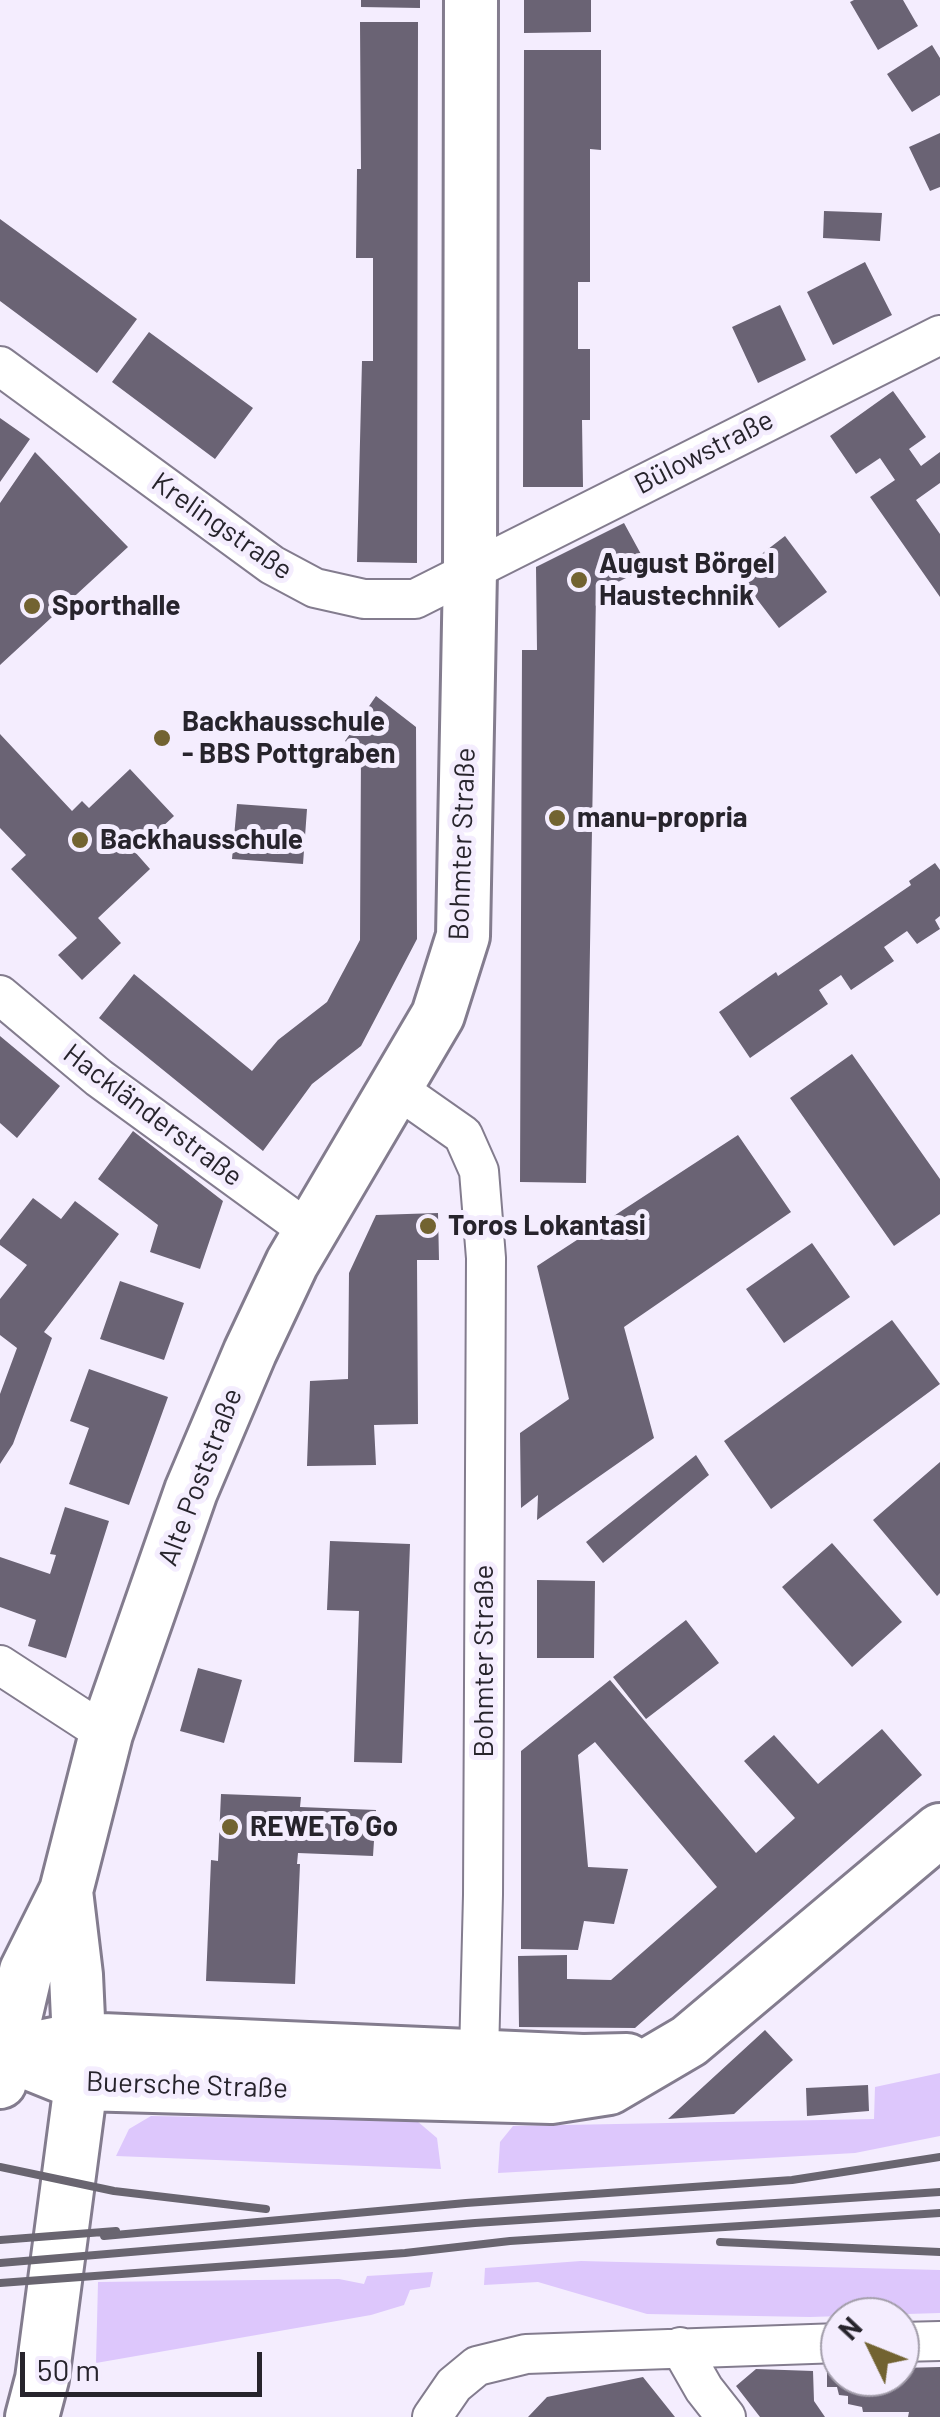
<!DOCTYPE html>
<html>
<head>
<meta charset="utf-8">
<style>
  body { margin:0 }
  #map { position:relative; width:940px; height:2417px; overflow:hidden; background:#f4edfe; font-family:Barlow,sans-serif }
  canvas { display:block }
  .north { position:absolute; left:820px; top:2297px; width:100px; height:100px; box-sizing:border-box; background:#f4edfe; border:2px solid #a29daa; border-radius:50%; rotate:313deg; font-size:28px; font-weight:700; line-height:40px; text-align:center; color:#27242c }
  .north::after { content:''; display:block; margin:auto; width:35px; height:45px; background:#726331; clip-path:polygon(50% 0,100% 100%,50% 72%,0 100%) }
  .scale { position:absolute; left:20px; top:2352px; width:242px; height:45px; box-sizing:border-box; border:5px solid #27242c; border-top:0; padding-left:12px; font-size:30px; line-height:35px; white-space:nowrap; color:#27242c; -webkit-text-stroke:8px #f4edfe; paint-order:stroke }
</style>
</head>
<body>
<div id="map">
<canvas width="940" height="2417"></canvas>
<div class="north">N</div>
<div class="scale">50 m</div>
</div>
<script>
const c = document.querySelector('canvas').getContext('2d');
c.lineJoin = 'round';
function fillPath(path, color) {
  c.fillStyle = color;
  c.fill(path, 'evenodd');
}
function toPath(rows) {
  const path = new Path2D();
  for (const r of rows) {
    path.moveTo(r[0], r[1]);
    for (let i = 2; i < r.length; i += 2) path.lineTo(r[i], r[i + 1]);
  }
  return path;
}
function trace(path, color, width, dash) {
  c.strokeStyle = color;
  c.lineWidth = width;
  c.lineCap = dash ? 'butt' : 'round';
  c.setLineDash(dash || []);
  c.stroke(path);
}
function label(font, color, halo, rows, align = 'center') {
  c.font = font + ' Barlow,sans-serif';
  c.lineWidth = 10;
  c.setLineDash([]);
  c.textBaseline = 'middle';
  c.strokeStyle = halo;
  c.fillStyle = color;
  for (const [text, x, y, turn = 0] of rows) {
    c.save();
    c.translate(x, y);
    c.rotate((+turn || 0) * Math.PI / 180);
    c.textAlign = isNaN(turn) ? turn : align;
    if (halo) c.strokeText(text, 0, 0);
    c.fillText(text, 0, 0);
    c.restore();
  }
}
const green = toPath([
  [940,2073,940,2136,855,2153,498,2173,500,2142,513,2126,874,2119,875,2087],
  [151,2116,417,2121,437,2138,441,2169,116,2156,129,2129],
  [581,2261,940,2270,940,2313,810,2317,647,2314,538,2282,484,2285,485,2268],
  [433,2272,430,2287,410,2290,404,2305,371,2315,96,2363,98,2282,339,2279,364,2284,367,2276]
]);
const building = toPath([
  [361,0,420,0,420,8,361,7],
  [524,0,591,0,591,32,524,33],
  [854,0,903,0,918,26,878,50,850,2],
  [360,22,418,22,417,563,357,562,362,361,373,361,373,258,356,258,357,169,361,169],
  [932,45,940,58,940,95,912,112,887,74],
  [524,50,601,50,601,150,590,149,590,282,578,282,578,349,590,349,590,420,582,420,583,487,523,487],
  [940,133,940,187,930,191,909,147],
  [824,211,882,213,880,241,823,238],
  [0,219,137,319,97,373,0,301],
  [865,262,892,315,833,345,807,292],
  [780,305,806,360,758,383,732,327],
  [149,332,253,408,215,459,112,382],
  [893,391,926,437,909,449,921,466,940,452,940,483,916,500,940,534,940,597,870,497,895,480,880,458,856,474,830,436],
  [0,418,30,439,0,482],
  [35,452,128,547,0,665,0,503],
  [624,523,648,567,596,593,586,1183,520,1182,522,650,537,650,536,567],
  [785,536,827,592,779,628,737,573],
  [376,696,416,727,417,939,361,1046,312,1084,263,1151,99,1018,134,974,252,1071,278,1040,327,1002,360,940,361,751,345,741],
  [0,734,72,811,82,801,89,808,130,769,174,816,135,852,150,869,98,918,121,943,82,980,58,955,77,938,11,869,26,855,0,828],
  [237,804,307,809,303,864,232,859],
  [935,863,940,870,940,916,935,920,940,929,917,944,907,931,884,947,894,961,851,990,841,975,819,990,828,1004,750,1058,719,1012,776,972,778,976,911,885,909,881],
  [0,1036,60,1086,17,1138,0,1123],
  [852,1054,940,1179,940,1214,894,1246,790,1098],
  [133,1131,223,1201,200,1269,150,1252,158,1225,98,1179],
  [738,1135,791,1212,624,1327,654,1438,537,1520,538,1495,521,1508,520,1433,569,1399,537,1266],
  [33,1198,61,1219,75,1201,119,1234,44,1332,52,1338,13,1444,0,1464,0,1394,17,1348,0,1335,0,1299,27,1265,0,1245,0,1240],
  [438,1213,439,1260,417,1260,418,1424,374,1425,376,1465,307,1466,310,1381,348,1379,349,1273,376,1215],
  [812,1243,850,1297,784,1343,746,1289],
  [120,1281,184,1303,164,1360,100,1339],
  [892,1320,940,1384,771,1509,724,1441],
  [89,1369,168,1397,129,1505,69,1484,89,1428,70,1421],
  [696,1455,709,1475,603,1563,586,1542],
  [940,1462,940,1593,937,1596,873,1520],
  [65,1507,109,1521,66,1658,28,1646,36,1620,0,1607,0,1557,50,1574,56,1555,50,1554],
  [330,1541,410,1544,402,1763,354,1762,359,1611,327,1610],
  [832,1543,902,1622,852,1667,782,1587],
  [537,1580,595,1581,594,1658,537,1658],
  [686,1620,719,1663,646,1719,613,1677],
  [198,1668,242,1680,224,1743,180,1731],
  [610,1680,756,1853,795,1818,744,1761,774,1735,818,1784,882,1729,922,1775,635,2028,519,2027,518,1956,567,1955,567,1979,611,1980,717,1887,595,1742,578,1755,588,1867,628,1869,614,1924,584,1921,578,1950,521,1949,521,1751],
  [221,1794,301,1797,300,1807,376,1810,373,1856,298,1853,297,1864,300,1864,295,1984,206,1981,211,1860,218,1861],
  [765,2030,793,2060,734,2114,668,2119],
  [868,2085,869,2111,807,2116,806,2088],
  [940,2367,940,2417,908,2417,909,2412,863,2412,862,2407,848,2404,848,2396,839,2395,837,2387,827,2387,827,2369,840,2369,840,2377,900,2377,900,2368],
  [756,2369,813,2371,814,2401,825,2417,760,2417,736,2386],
  [643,2377,675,2417,528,2417,547,2397]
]);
const street = toPath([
  [0,366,272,565,315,588,364,599,415,599,940,335],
  [0,995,99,1078,309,1231],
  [396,1088,463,1135,479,1171,486,1258,483,1895,479,2055],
  [0,1665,106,1734],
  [900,2342,940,2341],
  [680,2347,704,2389,726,2417],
  [432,2417,454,2385,477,2366,526,2354,840,2343]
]);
const secondary = toPath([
  [6,2054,81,2084,551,2097,609,2088,689,2041,940,1830],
  [6,2054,79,2039,583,2061,627,2060],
  [0,2082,26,1971,66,1891,106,1734,191,1491,250,1352,292,1263,438,1015,463,936,470,571,471,0],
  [32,2417,42,2379,81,2084,76,1975,66,1891]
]);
const rail = toPath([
  [0,2167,114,2191,266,2209],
  [104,2236,466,2203,792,2180,940,2157],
  [0,2240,116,2231],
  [720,2242,940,2252],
  [0,2263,475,2223,940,2192],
  [0,2283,405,2253,510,2241,940,2213]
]);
const markers = [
  [579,580,10,"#726331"],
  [32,606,10,"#726331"],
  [162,738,10,"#726331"],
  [557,818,10,"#726331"],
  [80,840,10,"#726331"],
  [428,1226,10,"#726331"],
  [230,1827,10,"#726331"]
];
const streetNames = [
  ["Bülowstraße",704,452,-27],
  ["Krelingstraße",222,526,35],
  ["Bohmter Straße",462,844,-88],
  ["Hackländerstraße",153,1115,37],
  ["Alte Poststraße",200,1477,-69],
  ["Bohmter Straße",484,1661,-90],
  ["Buersche Straße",187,2085,2]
];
const poiNames = [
  ["August Börgel",599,564],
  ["Haustechnik",599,596],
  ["Sporthalle",52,606],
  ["Backhausschule",182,722],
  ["- BBS Pottgraben",182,754],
  ["manu-propria",577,818],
  ["Backhausschule",100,840],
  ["Toros Lokantasi",448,1226],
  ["REWE To Go",250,1827]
];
fillPath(green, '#ddc7fc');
fillPath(building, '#6a6374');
trace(street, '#837c8e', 42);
trace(secondary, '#837c8e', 58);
trace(street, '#fff', 38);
trace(secondary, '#fff', 52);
trace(rail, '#696570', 8);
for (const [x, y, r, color] of markers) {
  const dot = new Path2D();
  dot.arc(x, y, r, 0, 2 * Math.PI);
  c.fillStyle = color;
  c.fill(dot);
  trace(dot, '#f4edfe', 4);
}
label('28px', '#27242c', '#f4edfe', streetNames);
label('bold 28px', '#27242c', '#f4edfe', poiNames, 'left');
</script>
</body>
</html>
